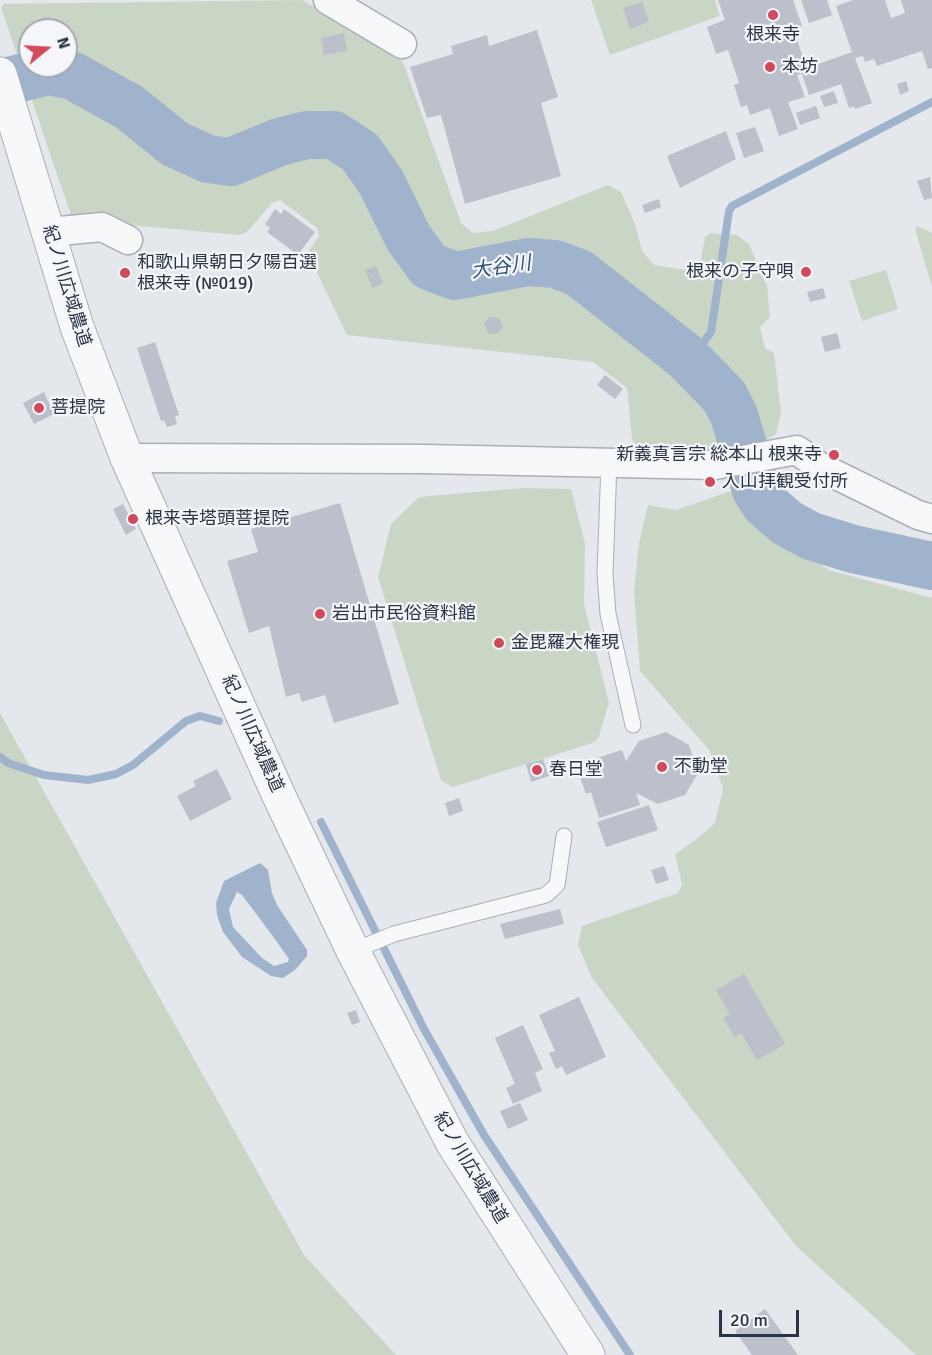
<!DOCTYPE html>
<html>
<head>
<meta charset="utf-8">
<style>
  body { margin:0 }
  #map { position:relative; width:932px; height:1355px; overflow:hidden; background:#e4e7ec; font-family:Signika,sans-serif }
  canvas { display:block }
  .north { position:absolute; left:18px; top:18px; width:60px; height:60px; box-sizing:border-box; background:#f4f6f9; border:2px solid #a4a8b1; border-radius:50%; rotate:72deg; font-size:16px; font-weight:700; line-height:24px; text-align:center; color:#2b3445 }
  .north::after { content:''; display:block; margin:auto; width:21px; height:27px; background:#d1495b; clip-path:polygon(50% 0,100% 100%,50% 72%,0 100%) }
  .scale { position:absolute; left:719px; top:1310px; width:80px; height:27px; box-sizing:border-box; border:3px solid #2b3445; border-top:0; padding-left:8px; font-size:18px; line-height:21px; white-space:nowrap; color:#2b3445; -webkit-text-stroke:4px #f4f6f9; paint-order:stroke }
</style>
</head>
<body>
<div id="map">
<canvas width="932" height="1355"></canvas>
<div class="north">N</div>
<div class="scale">20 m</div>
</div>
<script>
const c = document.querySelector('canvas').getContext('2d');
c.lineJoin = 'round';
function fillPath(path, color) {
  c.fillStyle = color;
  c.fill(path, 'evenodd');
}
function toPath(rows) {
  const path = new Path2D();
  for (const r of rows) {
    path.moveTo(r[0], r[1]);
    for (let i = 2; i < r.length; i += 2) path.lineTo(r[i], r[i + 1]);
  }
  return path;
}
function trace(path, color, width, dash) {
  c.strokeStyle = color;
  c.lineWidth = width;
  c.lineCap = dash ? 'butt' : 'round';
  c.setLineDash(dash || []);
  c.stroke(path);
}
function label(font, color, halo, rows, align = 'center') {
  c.font = font + ' Signika,"Noto Sans JP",sans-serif';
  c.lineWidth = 4.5;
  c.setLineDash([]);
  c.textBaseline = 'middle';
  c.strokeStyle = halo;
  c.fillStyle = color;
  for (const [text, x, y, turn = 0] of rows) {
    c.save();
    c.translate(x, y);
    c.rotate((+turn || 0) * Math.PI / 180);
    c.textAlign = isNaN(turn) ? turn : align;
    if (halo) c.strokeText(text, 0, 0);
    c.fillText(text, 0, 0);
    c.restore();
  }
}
const green = toPath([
  [302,0,397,55,404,65,461,223,473,233,493,231,608,185,621,192,635,224,642,251,654,265,693,271,700,266,705,237,710,233,737,235,749,244,767,286,770,317,760,327,765,348,774,353,781,412,776,434,765,441,731,449,638,449,632,439,627,388,593,362,347,335,310,258,309,251,319,236,317,228,280,200,272,203,246,233,239,235,75,220,71,215,47,145,1,7,4,4],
  [30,30,66,30,66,66,30,66],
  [591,0,715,0,720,16,610,55],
  [917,226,932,233,932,287,915,229],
  [886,270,898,309,862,321,849,281],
  [523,488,571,489,585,544,584,604,609,703,598,739,592,743,453,787,441,780,378,577,391,524,419,497],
  [737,489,776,534,829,570,932,598,932,1355,916,1355,796,1246,592,978,578,945,582,926,678,893,682,884,675,854,697,839,715,823,723,789,710,751,640,671,634,592,639,543,648,505,676,510],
  [0,713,304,1255,396,1355,0,1355]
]);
const water = toPath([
  [260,863,268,870,272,893,277,905,307,950,307,956,296,969,283,978,271,976,242,957,223,932,217,915,216,903,224,881],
  [237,892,242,895,272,935,289,959,288,962,274,966,262,958,233,927,229,909]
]);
const stream = toPath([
  [686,357,703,343,711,332,729,211,732,206,932,102],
  [0,757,8,763,44,775,88,780,116,774,133,765,186,721,200,716,219,721],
  [321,822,424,1029,484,1135,630,1355]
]);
const river = toPath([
  [0,83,49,71,73,76,129,107,175,144,208,159,231,162,279,142,307,135,334,135,360,152,381,182,408,237,429,266,455,276,528,262,555,264,579,273,686,357,724,396,734,415,756,490,765,504,787,523,811,536,853,549,932,566]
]);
const building = toPath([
  [718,0,793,0,802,26,793,29,807,68,852,52,836,6,853,0,885,0,891,18,905,13,901,0,932,0,932,68,928,69,922,51,877,66,874,59,865,62,863,56,855,58,872,103,855,109,854,106,849,108,841,84,809,95,802,74,797,75,805,97,788,102,798,129,779,136,770,108,750,115,747,105,741,107,734,85,739,83,728,50,716,54,707,27,725,20],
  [801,0,827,0,832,15,809,23],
  [642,2,649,22,630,29,623,8],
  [537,30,558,97,541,103,561,176,465,204,441,115,427,118,410,67,453,54,451,46,487,35,489,46],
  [344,33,347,51,324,55,321,38],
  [906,81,909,91,900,95,897,84],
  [834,91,838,103,824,107,820,96],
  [816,106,820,118,800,125,796,113],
  [755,127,764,151,744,158,736,133],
  [726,131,736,159,680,188,667,156],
  [930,177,932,198,924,200,917,181],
  [659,199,661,207,645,213,642,205],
  [275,209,281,214,284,209,315,232,298,255,267,232,270,228,265,224],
  [376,266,383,283,373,288,365,270],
  [823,288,826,298,810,302,807,292],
  [491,317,499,318,503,328,496,334,488,333,484,323],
  [837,333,841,348,825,352,821,337],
  [155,342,179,415,175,416,177,424,167,427,164,420,161,421,137,348],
  [605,375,623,389,615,399,597,385],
  [44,392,54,414,34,424,23,403],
  [340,503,399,704,334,723,325,695,302,702,299,693,286,697,269,626,249,633,227,561,258,552,251,529],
  [123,504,136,529,126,535,113,509],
  [666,732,689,745,698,773,685,795,658,804,636,793,640,805,599,818,591,792,586,794,580,777,588,775,584,762,622,750,626,761,639,741],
  [543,759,549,776,531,782,526,764],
  [217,769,232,799,190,821,177,796,196,786,193,781],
  [459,798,463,811,449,816,445,803],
  [649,805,658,830,606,847,597,822],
  [664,866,669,880,656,884,651,870],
  [560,909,564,924,505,939,500,924],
  [744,974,785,1044,757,1060,741,1033,735,1037,723,1018,730,1014,716,990],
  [579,997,606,1057,566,1075,562,1066,556,1069,549,1053,555,1051,539,1015],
  [356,1010,360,1022,352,1025,347,1013],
  [523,1025,543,1069,535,1073,542,1091,513,1104,506,1088,515,1084,495,1038],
  [520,1103,528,1120,508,1129,500,1111],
  [765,1309,798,1355,752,1355,735,1331]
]);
const service = toPath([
  [609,462,605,574,608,614,633,725],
  [353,951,394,934,546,895,557,885,564,836]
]);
const minor = toPath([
  [328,0,402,44],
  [49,232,102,227,128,240],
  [127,458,424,459,715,465,797,450,820,467,918,515,932,519]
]);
const tertiary = toPath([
  [0,74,77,327,127,458,279,796,353,951,452,1142,588,1355]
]);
const markers = [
  [773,15,6,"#d1495b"],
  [770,67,6,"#d1495b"],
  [806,272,6,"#d1495b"],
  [125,273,6,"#d1495b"],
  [39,408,6,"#d1495b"],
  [834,455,6,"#d1495b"],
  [710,482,6,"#d1495b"],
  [133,519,6,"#d1495b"],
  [320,614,6,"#d1495b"],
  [499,643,6,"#d1495b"],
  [662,767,6,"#d1495b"],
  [537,770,6,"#d1495b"]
];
const poiNames = [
  ["根来寺",773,35,"center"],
  ["本坊",782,67],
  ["和歌山県朝日夕陽百選",137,263],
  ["根来寺 (№019)",137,284],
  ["根来の子守唄",794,272,"right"],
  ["菩提院",51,408],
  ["新義真言宗 総本山 根来寺",822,455,"right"],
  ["入山拝観受付所",722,482],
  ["根来寺塔頭菩提院",145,519],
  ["岩出市民俗資料館",332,614],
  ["金毘羅大権現",511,643],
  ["不動堂",674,767],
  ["春日堂",549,770]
];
const streetNames = [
  ["紀ノ川広域農道",66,286,73],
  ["紀ノ川広域農道",252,734,66],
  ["紀ノ川広域農道",470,1168,59]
];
const waterNames = [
  ["大谷川",501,268,-8]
];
fillPath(green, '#c9d6c5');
fillPath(water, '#9fb4cc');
trace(stream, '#9fb4cc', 8);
trace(river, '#9fb4cc', 48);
fillPath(building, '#bbc0ca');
trace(service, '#a9aeb7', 17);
trace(minor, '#a9aeb7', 31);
trace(tertiary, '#a9aeb7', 35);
trace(service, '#f7f8fa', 15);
trace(minor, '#f7f8fa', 28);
trace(tertiary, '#f7f8fa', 33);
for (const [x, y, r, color] of markers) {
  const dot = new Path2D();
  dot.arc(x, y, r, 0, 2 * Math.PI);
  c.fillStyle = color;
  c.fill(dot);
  trace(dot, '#f4f6f9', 2);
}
label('18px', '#2b3445', '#f4f6f9', poiNames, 'left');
label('18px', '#2b3445', '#f4f6f9', streetNames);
label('italic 20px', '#34527a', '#f4f6f9', waterNames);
</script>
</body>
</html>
